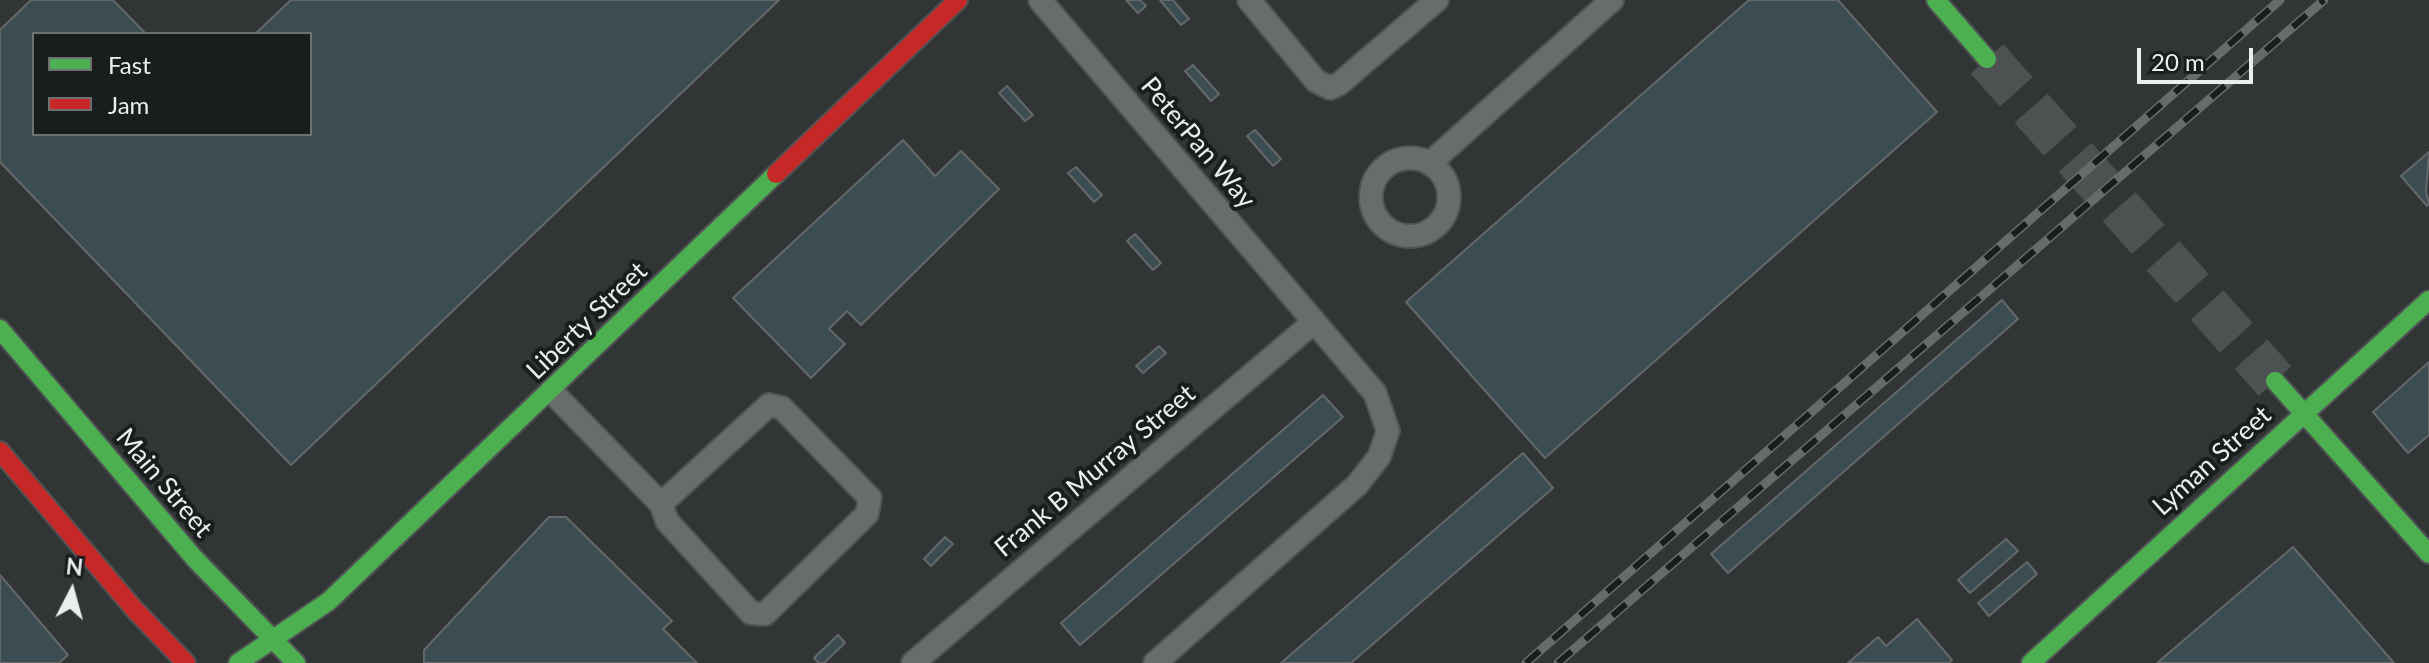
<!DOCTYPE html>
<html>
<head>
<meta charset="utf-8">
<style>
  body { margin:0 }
  #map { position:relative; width:2429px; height:663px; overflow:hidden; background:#313535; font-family:Lato,sans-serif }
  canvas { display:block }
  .legend { position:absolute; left:32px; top:32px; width:280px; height:104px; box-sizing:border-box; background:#1a1d1e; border:2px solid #6d7172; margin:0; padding:10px 14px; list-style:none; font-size:24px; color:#eaeeef }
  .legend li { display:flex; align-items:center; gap:16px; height:40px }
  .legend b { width:40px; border:2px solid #6d7172 }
  .north { position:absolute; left:32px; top:551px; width:80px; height:80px; -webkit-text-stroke:6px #1a1d1e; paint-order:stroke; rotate:6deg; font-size:22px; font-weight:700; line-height:32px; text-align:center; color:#eaeeef }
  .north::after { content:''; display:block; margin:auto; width:28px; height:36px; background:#eaeeef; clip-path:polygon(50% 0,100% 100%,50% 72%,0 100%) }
  .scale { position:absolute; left:2137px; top:48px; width:116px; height:36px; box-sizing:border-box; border:4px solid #eaeeef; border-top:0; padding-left:10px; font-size:24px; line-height:28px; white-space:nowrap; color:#eaeeef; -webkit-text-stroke:6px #1a1d1e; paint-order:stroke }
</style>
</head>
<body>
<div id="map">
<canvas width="2429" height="663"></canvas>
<ul class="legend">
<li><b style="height:10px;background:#4caf50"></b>Fast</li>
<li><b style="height:10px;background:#c62828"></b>Jam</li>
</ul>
<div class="north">N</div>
<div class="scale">20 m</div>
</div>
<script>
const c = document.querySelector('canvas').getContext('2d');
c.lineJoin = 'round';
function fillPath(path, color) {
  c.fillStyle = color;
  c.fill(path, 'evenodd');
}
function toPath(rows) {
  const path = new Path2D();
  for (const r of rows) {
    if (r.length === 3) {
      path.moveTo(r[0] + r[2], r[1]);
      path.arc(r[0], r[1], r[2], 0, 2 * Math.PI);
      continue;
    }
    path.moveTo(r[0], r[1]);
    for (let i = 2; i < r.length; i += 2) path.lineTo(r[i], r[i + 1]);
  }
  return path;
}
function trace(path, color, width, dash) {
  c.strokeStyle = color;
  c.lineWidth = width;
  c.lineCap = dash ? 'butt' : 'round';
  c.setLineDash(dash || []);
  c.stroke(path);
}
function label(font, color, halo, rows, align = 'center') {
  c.font = font + ' Lato,sans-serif';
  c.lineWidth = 8;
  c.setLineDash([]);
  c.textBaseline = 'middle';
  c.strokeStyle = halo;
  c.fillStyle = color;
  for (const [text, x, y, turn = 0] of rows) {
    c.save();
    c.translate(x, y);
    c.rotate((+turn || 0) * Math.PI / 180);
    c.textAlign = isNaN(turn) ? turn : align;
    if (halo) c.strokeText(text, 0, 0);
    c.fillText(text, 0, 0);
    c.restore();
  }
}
const building = toPath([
  [31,0,113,0,146,34,34,34,34,134,310,134,310,34,255,34,291,0,779,0,291,465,0,162,0,30,31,0],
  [1126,0,1140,0,1146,6,1138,13,1126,0],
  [1160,0,1173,0,1189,19,1181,25,1160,0],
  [1749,0,1838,0,1937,112,1545,458,1406,302,1749,0],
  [1193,65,1219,94,1211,101,1185,71,1193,65],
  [1007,86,1033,115,1025,121,999,93,1007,86],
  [1255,130,1281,159,1273,166,1247,136,1255,130],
  [903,140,935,176,961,151,999,189,861,325,847,311,829,329,845,344,811,378,733,298,903,140],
  [2429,152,2426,192,2429,204,2427,206,2401,176,2429,152],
  [1076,167,1102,195,1094,202,1068,173,1076,167],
  [1135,234,1161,263,1153,270,1127,241,1135,234],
  [2002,300,2018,319,1728,573,1711,554,2002,300],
  [1159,346,1166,353,1143,373,1136,366,1159,346],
  [2429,362,2429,435,2408,453,2373,412,2429,362],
  [1323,395,1343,417,1080,645,1061,623,1323,395],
  [1523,453,1553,488,1351,663,1281,663,1523,453],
  [549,517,566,517,672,621,663,629,697,663,424,663,424,650,549,517],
  [945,537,953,544,931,566,924,559,945,537],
  [2006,539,2018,551,1970,593,1958,580,2006,539],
  [2293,547,2394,663,2157,663,2293,547],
  [2027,562,2037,574,1989,616,1978,603,2027,562],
  [0,575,68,655,59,663,0,663,0,575],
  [1917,619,1952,660,1949,663,1848,663,1878,637,1886,646,1917,619],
  [838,635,845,643,824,663,819,663,814,658,838,635]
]);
const primaryTunnel = toPath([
  [1987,59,2275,381]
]);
const lane = toPath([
  [1040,0,1375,393,1388,431,1379,457,1357,485,1155,663],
  [1249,0,1316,81,1330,88,1339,84,1437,0],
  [1410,197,39],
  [1430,163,1612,0],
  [551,391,661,504],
  [769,405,782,408,870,498,867,514,765,614,751,613,667,521,661,504,769,405],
  [913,663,1314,322]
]);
const fast = toPath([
  [1936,0,1987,59],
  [0,329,195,559,296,663],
  [2275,381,2429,554],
  [238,663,329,601,776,174],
  [2031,663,2429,300]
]);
const jam = toPath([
  [776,174,958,0],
  [0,451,135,610,186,663]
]);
const rail = toPath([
  [1526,663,2280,0],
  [1558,663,2324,0]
]);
const streetNames = [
  ["PeterPan Way",1198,143,50],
  ["Liberty Street",587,321,-44],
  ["Lyman Street",2212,461,-42],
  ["Frank B Murray Street",1095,471,-40],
  ["Main Street",164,483,50]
];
fillPath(building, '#3b4d52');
trace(building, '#656868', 2);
trace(primaryTunnel, '#4d5151', 44, [44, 22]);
trace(lane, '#505353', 26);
trace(fast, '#505353', 22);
trace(jam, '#505353', 22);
trace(lane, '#696c6c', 22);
trace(fast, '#4caf50', 18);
trace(jam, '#c62828', 18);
trace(rail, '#686b6b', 9);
trace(rail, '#1a1d1e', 6, [18]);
label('26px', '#eaeeef', '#1a1d1e', streetNames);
</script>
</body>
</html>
